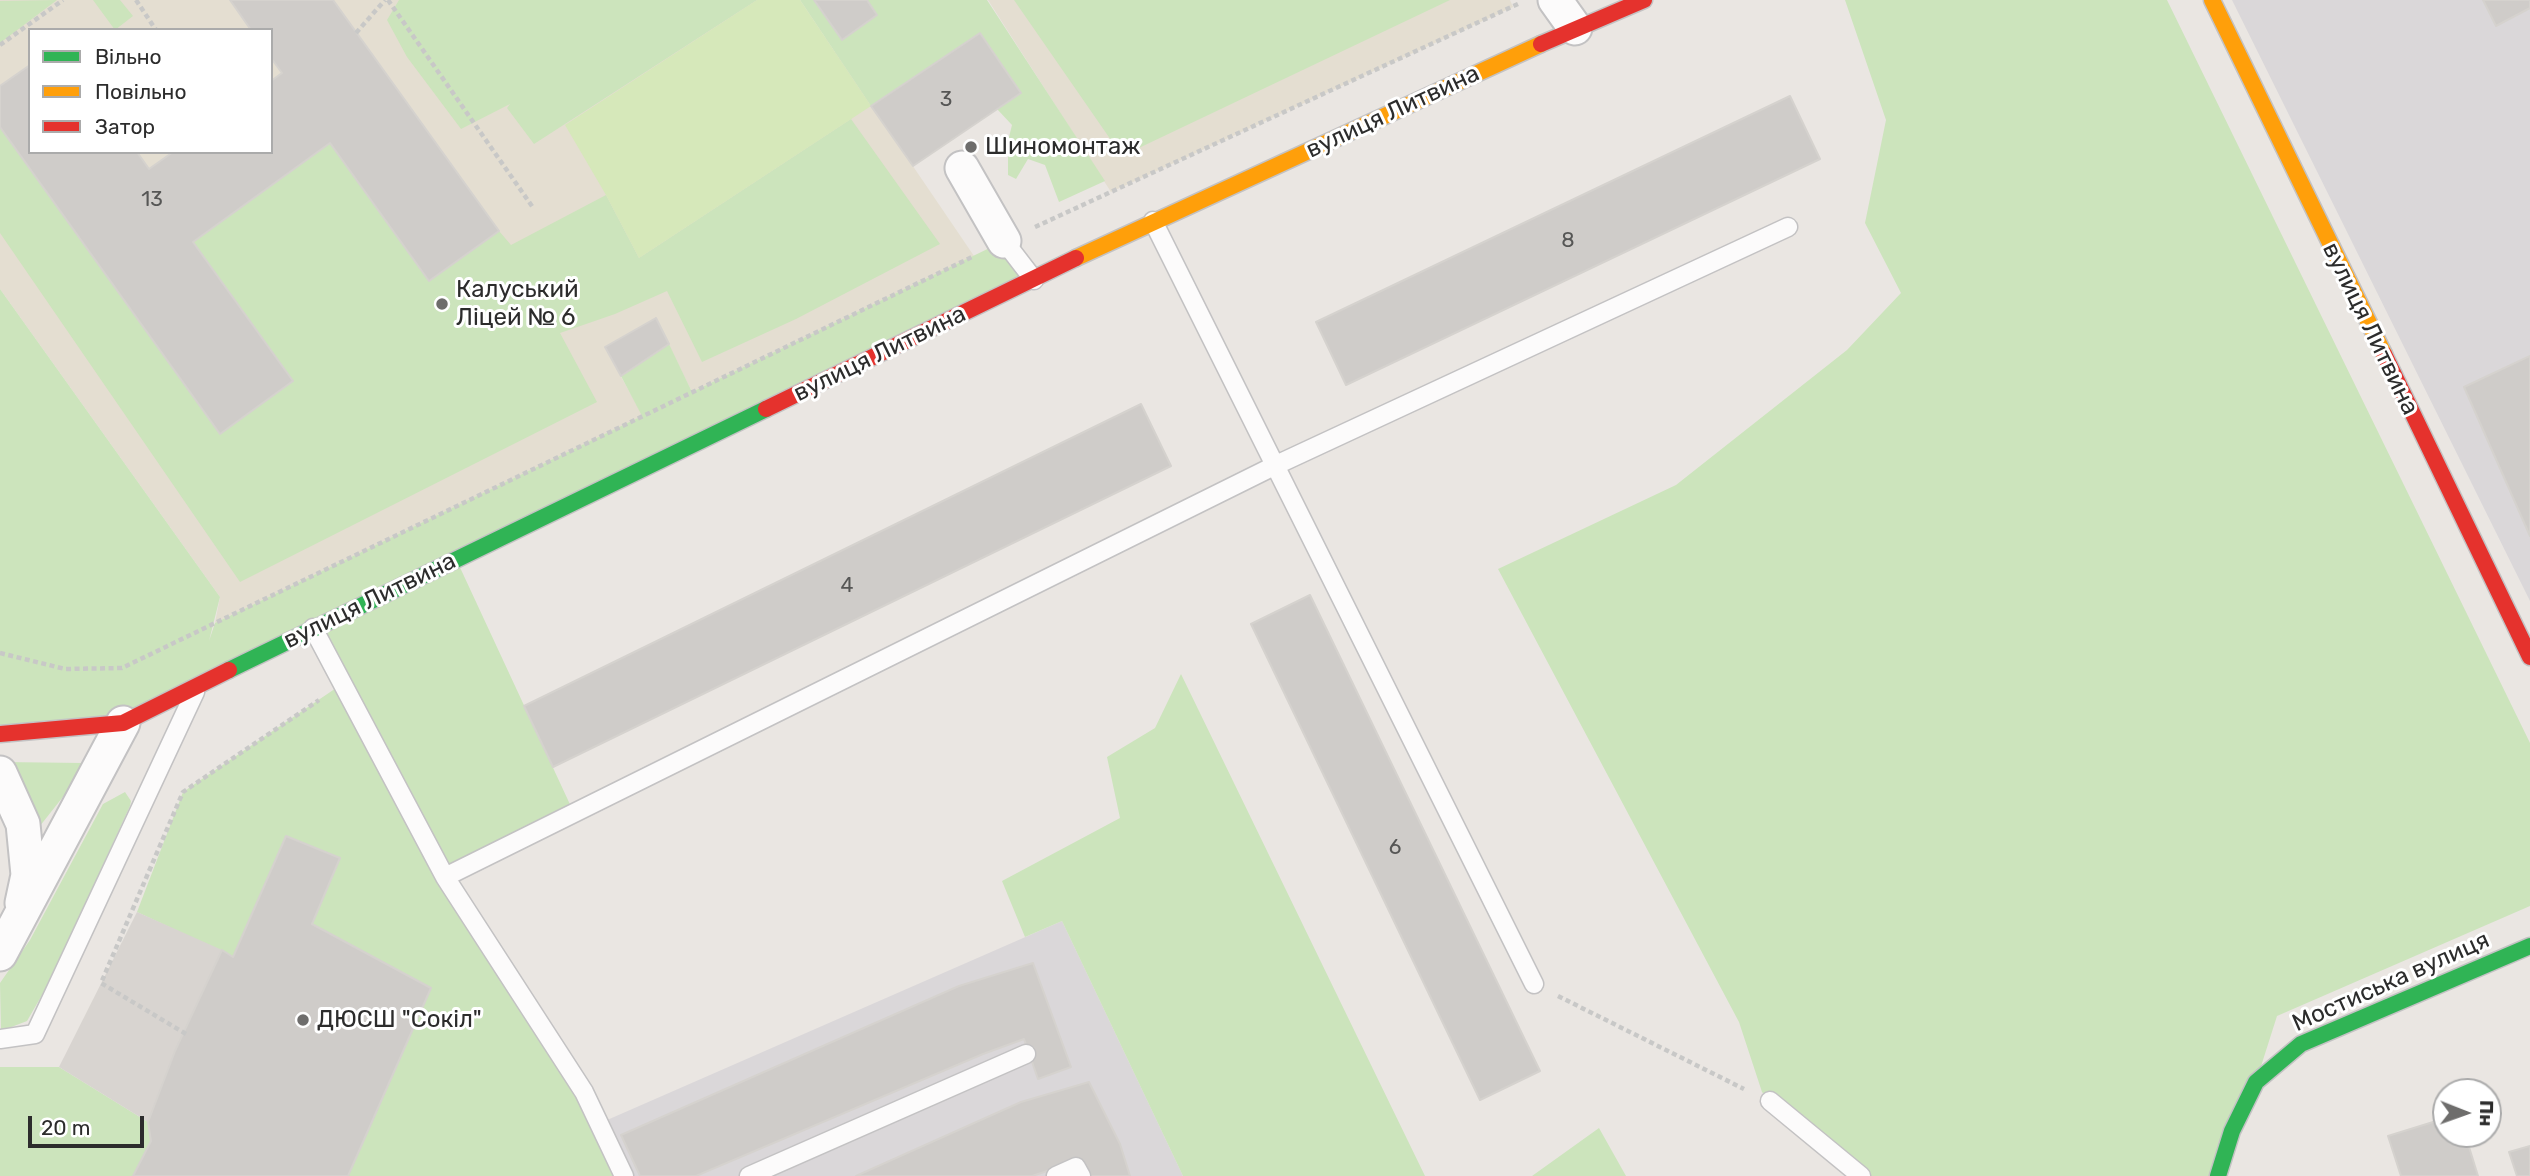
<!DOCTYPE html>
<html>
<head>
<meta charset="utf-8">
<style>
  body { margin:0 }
  #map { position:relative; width:2530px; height:1176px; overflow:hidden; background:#eae6e2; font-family:Rubik,sans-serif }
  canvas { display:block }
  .legend { position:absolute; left:28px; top:28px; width:245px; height:126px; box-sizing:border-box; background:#fff; border:2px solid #ababab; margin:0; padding:9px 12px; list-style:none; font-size:21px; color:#2c2c2c }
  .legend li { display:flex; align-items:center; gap:14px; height:35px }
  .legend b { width:35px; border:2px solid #ababab }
  .north { position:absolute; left:2432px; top:1078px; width:70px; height:70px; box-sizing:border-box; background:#fff; border:2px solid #ababab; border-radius:50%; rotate:91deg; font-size:19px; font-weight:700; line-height:28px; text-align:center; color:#2c2c2c }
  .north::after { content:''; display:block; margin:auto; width:24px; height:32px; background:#6e6d6c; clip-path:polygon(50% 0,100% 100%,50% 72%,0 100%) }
  .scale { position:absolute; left:28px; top:1116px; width:116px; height:32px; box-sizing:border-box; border:4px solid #2c2c2c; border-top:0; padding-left:9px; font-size:21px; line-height:24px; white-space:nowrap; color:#2c2c2c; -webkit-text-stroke:5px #fff; paint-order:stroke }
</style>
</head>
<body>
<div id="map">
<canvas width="2530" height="1176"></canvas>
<ul class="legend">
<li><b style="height:9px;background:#30b455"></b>Вільно</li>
<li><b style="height:9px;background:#ff9f0a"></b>Повільно</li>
<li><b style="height:9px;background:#e5322d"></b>Затор</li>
</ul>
<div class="north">Пн</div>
<div class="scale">20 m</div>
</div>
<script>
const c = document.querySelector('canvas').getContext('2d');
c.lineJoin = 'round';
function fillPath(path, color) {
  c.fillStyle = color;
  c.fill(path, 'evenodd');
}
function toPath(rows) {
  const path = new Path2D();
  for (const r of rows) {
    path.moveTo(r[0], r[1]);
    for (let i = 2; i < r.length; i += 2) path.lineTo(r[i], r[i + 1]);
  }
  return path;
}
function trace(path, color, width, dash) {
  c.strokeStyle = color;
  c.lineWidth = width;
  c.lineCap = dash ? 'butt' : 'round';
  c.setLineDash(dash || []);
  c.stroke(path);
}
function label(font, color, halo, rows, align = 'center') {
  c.font = font + ' Rubik,sans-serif';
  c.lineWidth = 6;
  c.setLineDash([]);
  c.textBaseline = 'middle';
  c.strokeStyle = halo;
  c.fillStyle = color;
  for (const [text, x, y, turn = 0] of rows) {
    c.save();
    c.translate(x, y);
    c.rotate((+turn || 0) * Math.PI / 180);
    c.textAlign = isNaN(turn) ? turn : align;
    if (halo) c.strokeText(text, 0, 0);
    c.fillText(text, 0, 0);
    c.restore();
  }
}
const industrial = toPath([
  [2232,0,2530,0,2530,601],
  [1062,921,1183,1176,604,1176,582,1131]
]);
const education = toPath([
  [0,0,800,0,974,256,692,392,656,319,605,348,643,416,215,623,220,597,0,289],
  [30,30,271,30,271,152,30,152],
  [988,0,1510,0,1513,7,1111,192]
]);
const green = toPath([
  [57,0,0,43,0,1],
  [93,0,120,0,133,16,115,30],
  [399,0,757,0,534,144,507,108,510,104,461,129,407,57,387,20],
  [800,0,814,0,842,40,877,15,867,0,987,0,1105,181,1059,202,1045,165,1028,159,1016,179,1008,175,1008,141,1012,125,997,109,1021,93,980,33,871,106],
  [1014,0,1450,0,1122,156],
  [1845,0,2167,0,2530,743,2530,906,2277,1016,2256,1082,2218,1176,1861,1176,1770,1101,1762,1092,1739,1022,1498,569,1676,485,1847,350,1901,293,1865,223,1886,120],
  [851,119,940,244,796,319,702,362,667,291,615,314,560,333,597,402,240,582,0,233,0,127,220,434,293,381,193,242,330,143,429,281,499,231,511,245,606,195,639,258],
  [1004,241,1034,280,457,561,574,813,445,876,624,1176,348,1176,431,989,312,924,339,858,233,957,137,912,183,792,342,684,314,631,123,723,0,734,0,289,220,597,209,641,215,623,642,416,621,376,669,344,692,392],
  [1181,674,1425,1176,1183,1176,1062,921,1025,937,1002,881,1120,818,1107,757,1155,728],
  [2,762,83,763,85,769,32,836],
  [125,792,131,801,130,806,49,983,27,1021,1,1031,0,983,30,940,103,804],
  [0,1067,59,1067,148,1122,151,1141,133,1176,0,1176],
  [1599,1128,1626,1176,1532,1176]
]);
const pitch = toPath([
  [757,0,800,0,871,106,639,258,606,195,565,125]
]);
const plaza = toPath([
  [137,912,222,950,148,1122,59,1067]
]);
const building = toPath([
  [230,0,333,0,499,231,429,281,330,143,193,242,293,381,220,434,0,127,0,86,30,65,30,152,137,152,149,169,173,152,271,152,271,81,282,73,271,58,271,30,251,30,230,0],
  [814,0,867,0,877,15,842,40,814,0],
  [2483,0,2530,0,2530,8,2496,26,2483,0],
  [980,33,1021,93,913,166,871,106,980,33],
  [1790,96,1820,159,1346,385,1316,322,1790,96],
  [656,318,669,344,621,376,605,347,656,318],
  [2530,356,2530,536,2464,387,2530,356],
  [1141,404,1171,466,553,767,524,706,1141,404],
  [1310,595,1540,1071,1480,1100,1251,624,1310,595],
  [286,836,340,858,312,924,431,988,348,1176,133,1176,151,1141,148,1122,175,1051,222,950,233,957,286,836],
  [1033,963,1071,1067,1038,1079,1024,1039,983,1054,696,1176,640,1176,621,1135,959,986,1033,963],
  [1089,1082,1120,1144,1130,1176,1086,1176,1078,1161,1032,1176,856,1176,1021,1102,1089,1082],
  [2446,1118,2446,1134,2465,1134,2478,1176,2401,1176,2388,1136,2446,1118],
  [2530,1146,2530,1176,2517,1176,2509,1152,2530,1146]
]);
const path = toPath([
  [136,0,156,30],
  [388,0,534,209],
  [356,33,385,0],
  [0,45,63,0],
  [1035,227,1520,3],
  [0,653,65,669,122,668,974,256],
  [1558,996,1744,1089],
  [186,1034,101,983,183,792,319,700]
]);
const lane = toPath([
  [1153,221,1534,984],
  [1004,241,1034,280],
  [313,628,445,877,584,1092,624,1176],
  [445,877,1274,466,1788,227],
  [0,1039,35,1034,195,692],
  [1770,1101,1861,1176],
  [749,1176,1026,1054],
  [1056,1176,1076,1167,1081,1176]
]);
const street = toPath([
  [1555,0,1575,28],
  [962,168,1004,241],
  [0,773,23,824,28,875,22,903],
  [0,954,123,723]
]);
const fast = toPath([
  [229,670,766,409],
  [2218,1176,2232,1131,2256,1082,2301,1044,2530,946]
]);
const slow = toPath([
  [2212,0,2384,354],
  [1076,258,1541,44]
]);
const jam = toPath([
  [1541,44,1644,0],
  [2384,354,2530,657],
  [766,409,1076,258],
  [0,734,123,723,229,670]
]);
const markers = [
  [971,147,7,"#6e6d6c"],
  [442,304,7,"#6e6d6c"],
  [303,1020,7,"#6e6d6c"]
];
const numberNames = [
  ["3",946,100],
  ["13",152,200],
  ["8",1568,241],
  ["4",847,586],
  ["6",1395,848]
];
const streetNames = [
  ["вулиця Литвина",1393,112,-25],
  ["вулиця Литвина",2370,329,64],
  ["вулиця Литвина",880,354,-26],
  ["вулиця Литвина",370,601,-26],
  ["Мостиська вулиця",2391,982,-24]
];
const poiNames = [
  ["Шиномонтаж",985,147],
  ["Калуський",456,290],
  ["Ліцей № 6",456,318],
  ["ДЮСШ \"Сокіл\"",317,1020]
];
fillPath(industrial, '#dad7d9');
fillPath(education, '#e4ded1');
fillPath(green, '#cce4bc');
fillPath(pitch, '#d6e8ba');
fillPath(plaza, '#d8d4d0');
fillPath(building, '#cfccc9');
trace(building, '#d5d2ce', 2);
trace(lane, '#c3c2c3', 21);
trace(street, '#c3c2c3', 37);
trace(fast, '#c3c2c3', 19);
trace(slow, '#c3c2c3', 19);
trace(jam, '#c3c2c3', 19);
trace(path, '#c8c8c7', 4.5, [5, 3.5]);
trace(lane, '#fcfbfb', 18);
trace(street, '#fcfbfb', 33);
trace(fast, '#30b455', 16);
trace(slow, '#ff9f0a', 16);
trace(jam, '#e5322d', 16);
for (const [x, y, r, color] of markers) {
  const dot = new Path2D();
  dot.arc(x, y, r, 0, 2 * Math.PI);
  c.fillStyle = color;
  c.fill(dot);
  trace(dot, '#fff', 2.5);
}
label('21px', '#565655', null, numberNames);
label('24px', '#2c2c2c', '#fff', streetNames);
label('24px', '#2c2c2c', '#fff', poiNames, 'left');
</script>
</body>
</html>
